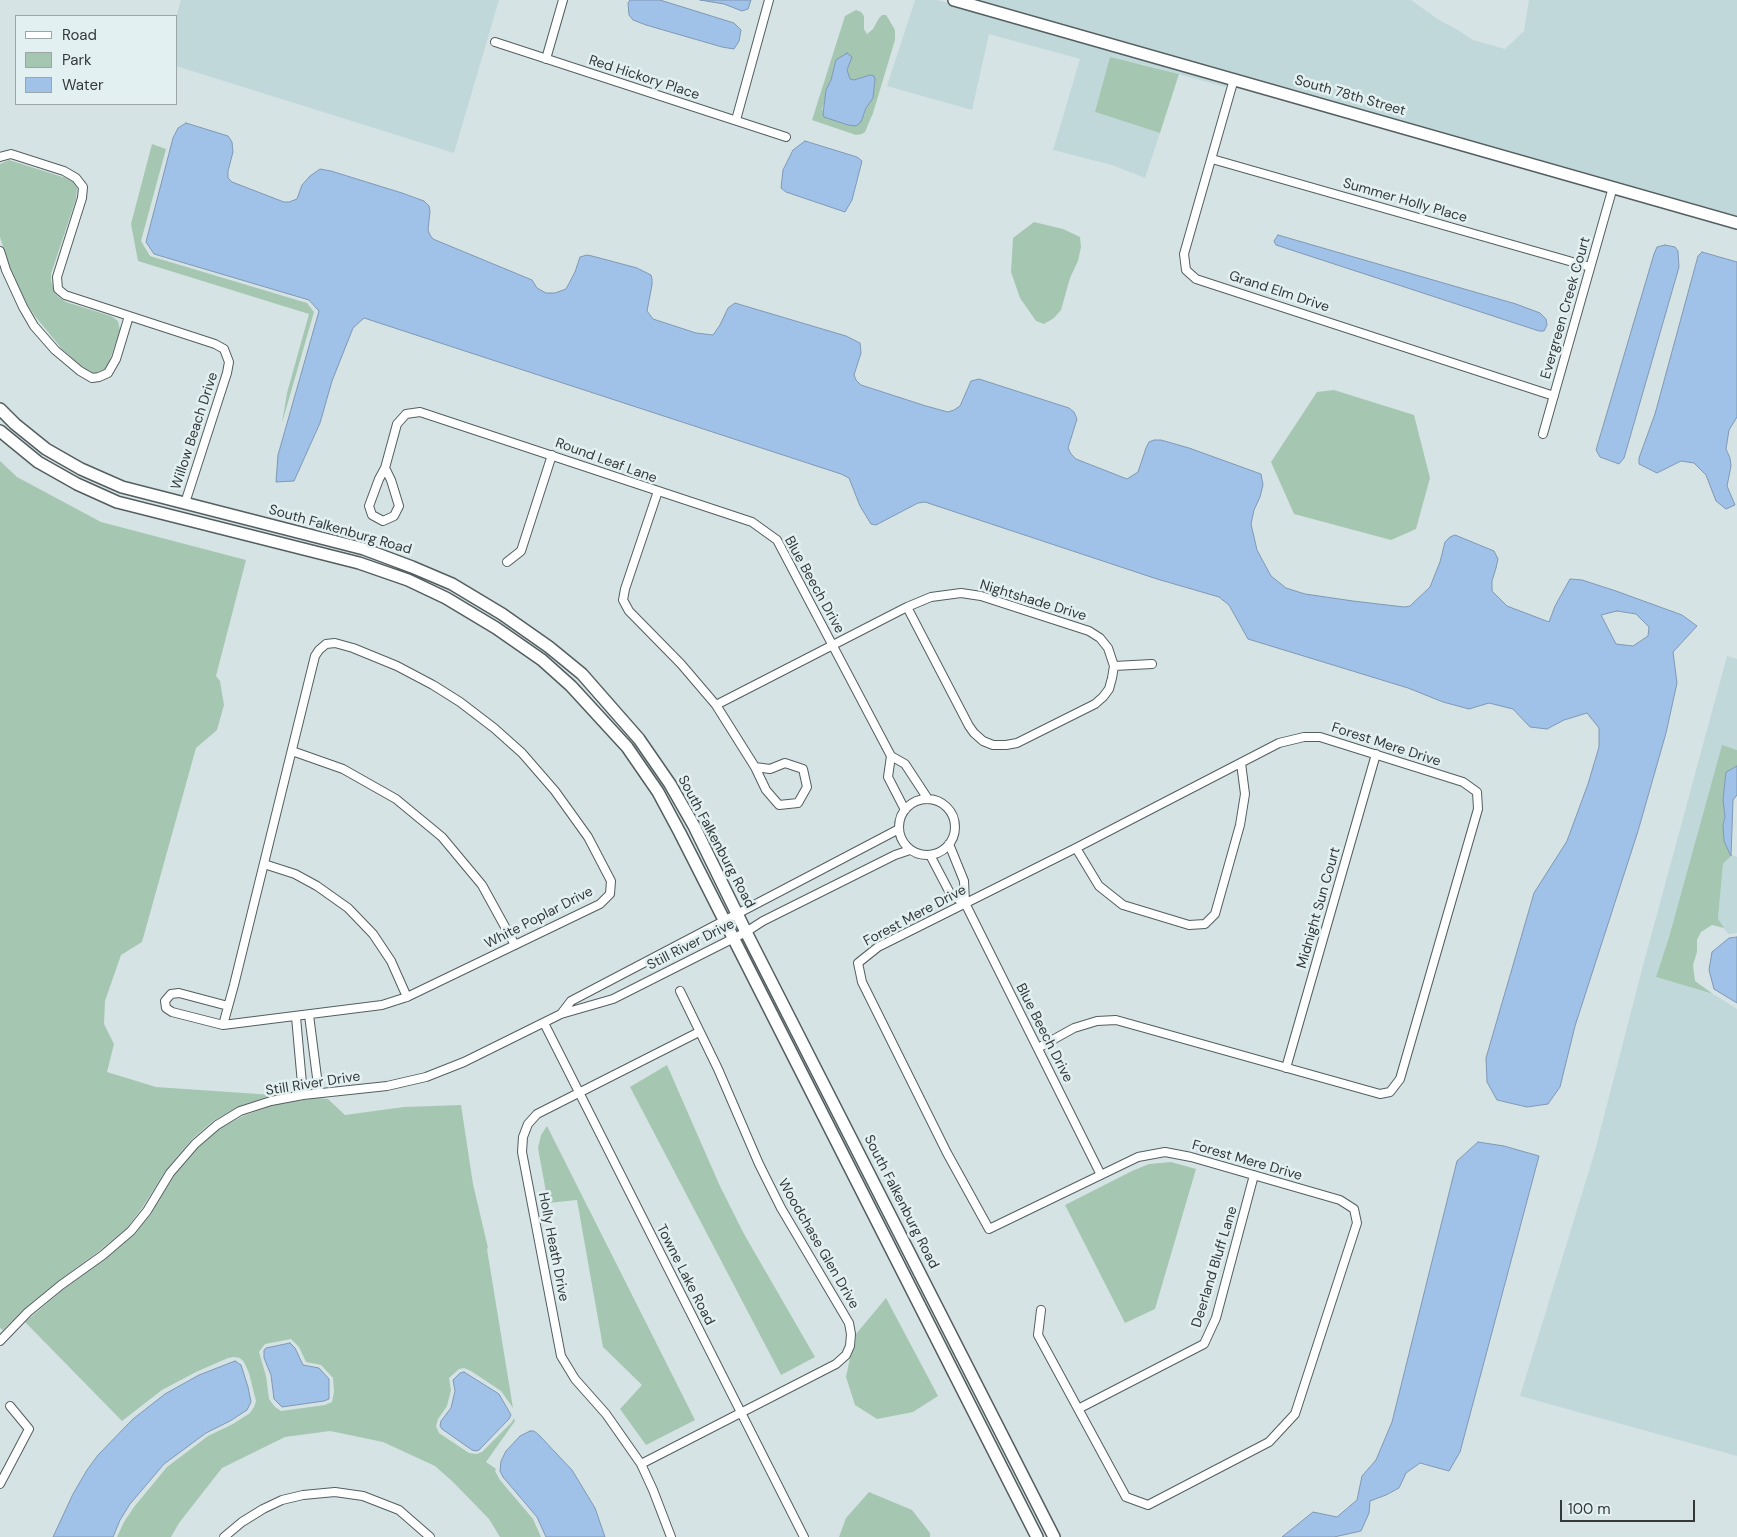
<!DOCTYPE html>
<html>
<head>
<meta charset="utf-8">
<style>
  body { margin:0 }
  #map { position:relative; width:1737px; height:1537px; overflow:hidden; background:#d6e3e4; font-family:"DM Sans",sans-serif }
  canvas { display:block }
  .legend { position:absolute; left:15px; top:15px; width:162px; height:90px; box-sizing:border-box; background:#e3f0f1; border:1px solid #9da6a7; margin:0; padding:6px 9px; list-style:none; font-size:15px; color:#333839 }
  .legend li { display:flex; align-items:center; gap:10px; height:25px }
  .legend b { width:25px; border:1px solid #9da6a7 }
  .scale { position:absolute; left:1560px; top:1500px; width:135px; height:22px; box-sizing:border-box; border:2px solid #333839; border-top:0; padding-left:6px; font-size:15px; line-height:18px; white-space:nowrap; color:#333839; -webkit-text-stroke:4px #e3f0f1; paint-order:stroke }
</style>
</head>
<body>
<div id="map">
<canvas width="1737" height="1537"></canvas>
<ul class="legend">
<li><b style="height:6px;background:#fff"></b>Road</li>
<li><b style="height:14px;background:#a5c7b2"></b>Park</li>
<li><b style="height:14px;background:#a0c1e8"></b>Water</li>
</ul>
<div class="scale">100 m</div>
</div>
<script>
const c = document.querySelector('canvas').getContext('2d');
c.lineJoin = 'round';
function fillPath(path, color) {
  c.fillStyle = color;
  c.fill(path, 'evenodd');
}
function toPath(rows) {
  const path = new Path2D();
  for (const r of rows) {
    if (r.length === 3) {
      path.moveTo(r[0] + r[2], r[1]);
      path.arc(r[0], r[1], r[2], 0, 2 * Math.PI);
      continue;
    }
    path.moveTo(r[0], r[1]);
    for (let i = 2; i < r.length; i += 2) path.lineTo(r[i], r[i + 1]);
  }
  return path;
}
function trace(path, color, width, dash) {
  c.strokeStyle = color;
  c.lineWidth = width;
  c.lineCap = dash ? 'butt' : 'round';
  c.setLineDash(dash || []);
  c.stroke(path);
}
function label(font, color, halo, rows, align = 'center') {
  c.font = font + ' "DM Sans",sans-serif';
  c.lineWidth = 5;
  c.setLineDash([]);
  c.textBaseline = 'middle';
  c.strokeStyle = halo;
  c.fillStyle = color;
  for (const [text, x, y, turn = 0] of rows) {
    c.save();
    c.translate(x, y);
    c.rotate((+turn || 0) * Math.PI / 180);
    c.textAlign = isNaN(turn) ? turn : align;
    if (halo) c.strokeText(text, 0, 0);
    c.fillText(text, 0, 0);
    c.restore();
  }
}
const built = toPath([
  [181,0,499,0,454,153,176,66,176,18],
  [915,0,937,0,1228,82,1226,87,1141,64,1095,112,1160,133,1145,178,1112,165,1053,150,1080,59,989,34,972,110,887,86],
  [971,0,1411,0,1439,20,1458,30,1473,40,1505,49,1524,31,1529,0,1737,0,1737,218],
  [1727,656,1737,659,1737,750,1722,746,1669,937,1656,977,1715,995,1737,1009,1737,1456,1520,1396,1595,1151,1641,973],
  [1732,855,1737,857,1737,933,1728,934,1718,920,1723,864]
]);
const green = toPath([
  [856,10,861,12,864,16,864,29,867,34,873,29,879,18,882,15,886,15,888,18,895,30,895,40,873,113,865,132,862,134,856,135,812,120,845,16],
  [852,57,847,70,850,79,854,80,870,75,875,79,873,98,866,108,864,115,822,110,826,97,826,90,831,80,836,60],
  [1110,57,1179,74,1160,133,1095,112],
  [152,144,166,149,141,241,150,256,307,303,314,312,282,423,287,393,309,314,138,261,131,224],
  [9,160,66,178,73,182,77,188,76,199,51,274,51,281,55,293,60,298,66,302,111,316,118,321,120,330,108,365,104,370,94,373,89,373,62,349,34,315,23,297,11,272,0,237,0,164],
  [1034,222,1063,229,1080,237,1081,247,1078,261,1070,278,1061,310,1054,318,1044,324,1036,321,1020,298,1011,272,1013,238],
  [1334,390,1414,415,1430,478,1416,529,1391,540,1294,514,1271,462,1317,392],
  [0,461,17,477,101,522,246,560,216,676,220,681,224,705,217,730,196,748,142,942,121,955,105,1001,104,1024,114,1044,107,1072,156,1087,273,1095,237,1107,213,1121,191,1140,166,1170,142,1208,127,1228,99,1251,57,1282,24,1309,3,1330,0,1328],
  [1722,745,1737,750,1737,766,1726,772,1723,800,1725,817,1723,825,1724,841,1731,856,1723,864,1718,919,1724,928,1712,925,1701,932,1697,940,1697,952,1693,965,1695,981,1713,994,1656,977,1669,937],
  [667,1065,719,1184,744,1234,815,1357,781,1375,630,1087],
  [316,1098,328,1099,345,1115,404,1107,461,1105,473,1184,488,1248,487,1249,513,1408,501,1391,471,1371,464,1368,459,1369,449,1378,451,1390,447,1406,438,1419,436,1426,439,1433,469,1453,477,1454,482,1452,512,1422,514,1418,515,1421,486,1462,496,1469,495,1471,500,1480,533,1519,541,1537,500,1537,489,1519,453,1482,435,1466,383,1442,330,1431,285,1437,222,1468,179,1523,171,1537,117,1537,124,1522,134,1507,167,1467,208,1436,233,1424,250,1413,254,1407,256,1401,249,1373,244,1362,240,1358,234,1357,228,1358,196,1372,162,1390,122,1421,25,1322,64,1289,106,1259,134,1235,151,1214,174,1176,199,1147,220,1128,243,1116,273,1105],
  [291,1339,299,1347,306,1362,321,1365,333,1378,334,1392,332,1402,325,1405,281,1411,275,1407,269,1399,266,1376,259,1352,265,1344],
  [547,1126,695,1420,646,1445,620,1409,642,1385,603,1347,577,1200,548,1203,538,1148,541,1135],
  [1171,1162,1196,1169,1155,1309,1125,1323,1065,1205,1132,1171,1149,1164],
  [886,1298,938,1396,913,1412,877,1419,855,1405,846,1377,850,1358,855,1347,856,1334],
  [869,1492,912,1510,930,1533,930,1537,839,1537,846,1518]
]);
const water = toPath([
  [630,0,660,0,734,23,741,30,739,41,734,49,722,47,646,25,633,20,629,15,628,3,630,0],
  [700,0,751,0,748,9,742,11,724,4,700,0],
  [847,53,852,57,847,70,850,79,854,80,870,75,874,76,875,79,873,98,866,108,861,122,856,126,848,125,824,117,823,114,826,90,831,80,836,60,847,53],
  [186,123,228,136,232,142,233,152,228,171,228,178,232,182,284,202,289,202,297,199,302,185,310,176,320,169,331,171,402,193,424,201,429,206,430,211,428,230,430,235,433,239,532,280,537,288,546,293,555,293,566,289,575,272,580,257,587,255,592,256,637,268,651,275,652,279,652,285,647,311,653,319,696,333,713,335,720,325,728,308,735,303,846,336,860,343,861,353,854,375,856,380,861,385,926,406,948,412,954,410,960,406,971,381,979,379,1069,408,1074,412,1077,419,1068,448,1071,454,1076,459,1127,479,1138,472,1146,448,1149,442,1154,440,1161,440,1189,448,1261,474,1263,485,1260,497,1254,510,1251,524,1257,550,1271,576,1286,588,1305,594,1353,601,1404,607,1410,606,1430,587,1440,562,1445,542,1450,537,1455,535,1494,551,1498,559,1496,568,1492,581,1492,591,1507,606,1549,622,1555,606,1570,579,1582,580,1616,591,1682,615,1697,626,1673,652,1677,683,1666,733,1638,831,1575,1026,1560,1087,1548,1104,1527,1107,1497,1100,1487,1082,1486,1058,1534,893,1567,841,1588,784,1599,747,1599,728,1587,713,1564,720,1547,729,1530,727,1513,709,1489,703,1469,709,1443,702,1408,688,1248,639,1229,605,1219,597,1157,579,925,502,918,503,876,525,871,524,860,506,849,478,841,474,364,318,353,328,332,381,320,423,294,481,276,482,278,455,319,311,309,300,154,254,146,242,173,138,178,128,186,123],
  [1617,611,1636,614,1649,627,1648,636,1633,646,1616,644,1601,615,1617,611],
  [805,141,857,157,862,161,852,200,845,212,786,192,781,188,783,170,793,150,805,141],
  [1278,235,1516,304,1540,313,1546,319,1547,325,1544,331,1539,331,1374,277,1276,245,1274,241,1278,235],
  [1665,245,1675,247,1678,251,1679,267,1624,458,1619,464,1600,457,1596,450,1654,254,1657,247,1665,245],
  [1702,252,1737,262,1737,417,1729,430,1726,449,1730,458,1731,466,1727,486,1735,505,1726,509,1716,501,1706,475,1694,463,1681,461,1657,473,1639,464,1639,458,1655,414,1698,256,1702,252],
  [1737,766,1737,795,1733,800,1731,856,1724,841,1723,825,1725,817,1723,800,1726,772,1737,766],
  [1737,937,1737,1003,1714,989,1709,970,1712,952,1729,938,1737,937],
  [1478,1142,1504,1146,1539,1156,1460,1452,1449,1471,1420,1463,1406,1473,1399,1488,1386,1495,1370,1501,1369,1513,1361,1531,1334,1537,1282,1537,1313,1512,1337,1517,1357,1500,1362,1476,1376,1460,1392,1422,1457,1161,1478,1142],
  [290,1343,295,1348,303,1365,319,1368,329,1379,329,1399,324,1401,282,1407,274,1399,271,1375,264,1358,264,1350,266,1348,290,1343],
  [235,1361,241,1365,248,1387,251,1402,247,1410,230,1421,206,1433,164,1464,130,1504,120,1520,113,1537,53,1537,73,1494,87,1470,98,1455,133,1419,165,1394,199,1375,235,1361],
  [464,1372,499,1394,511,1415,509,1419,479,1450,476,1451,472,1450,442,1429,440,1426,441,1421,451,1408,455,1391,453,1380,460,1373,464,1372],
  [530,1431,534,1431,539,1435,572,1470,595,1508,605,1537,546,1537,537,1517,503,1477,500,1471,501,1461,506,1451,520,1436,530,1431]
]);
const street = toPath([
  [495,42,786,137],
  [546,59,563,0],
  [1234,79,1184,254,1186,270,1196,279,1554,396],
  [736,120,769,0],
  [0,157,11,154,64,171,76,178,83,187,82,198,57,277,58,289,65,295,215,344,224,349,229,362,227,373,185,503],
  [1212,159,1590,267],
  [0,251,6,270,23,307,34,326,55,350,80,371,92,378,99,377,108,373,116,359,129,316],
  [1543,434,1613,187],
  [385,468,391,480,399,506,394,516,383,521,372,515,369,506,379,479,385,468,397,424,406,414,420,412,752,522,777,540,891,756,905,764,928,799],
  [658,491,625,589,623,600,629,611,681,664,716,705,755,767,766,790,779,805,798,803,807,787,803,769,785,763,770,769,755,767],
  [507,562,521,551,552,455],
  [1114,666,1152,664],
  [716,705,907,607,931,597,961,593,981,596,1089,631,1100,638,1108,648,1114,666,1112,678,1109,689,1103,697,1095,704,1017,743,1006,745,993,745,983,741,974,733,969,726,907,607],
  [292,751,343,769,396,799,442,837,482,885,515,945],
  [891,756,888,777,905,810],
  [927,827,28],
  [949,844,964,881,965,903,1101,1175],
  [1076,848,1099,886,1123,905,1189,925,1205,924,1215,914,1240,825,1245,794,1241,763],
  [930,855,951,895,965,903],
  [264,864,295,874,317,886,348,908,373,934,391,961,407,997],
  [561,1014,571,1001,899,829],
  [309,1015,319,1093],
  [296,1017,303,1095],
  [544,1023,804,1537],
  [223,1025,234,985,315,656,319,650,326,644,335,643,353,648,397,666,433,685,460,702,494,728,522,753,555,791,588,837,611,881,610,894,600,904,407,997,382,1005,223,1025,172,1012,166,1008,165,1001,171,994,179,993,228,1006],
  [1038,1048,1074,1028,1097,1021,1116,1020,1380,1094,1390,1092,1400,1079,1478,809,1477,792,1463,782,1320,737,1304,737,1279,743,1076,848,878,947,858,963,862,982,947,1153,989,1229,1138,1157,1165,1152,1191,1157,1340,1200,1354,1209,1357,1223,1295,1414,1269,1442,1148,1505,1126,1497,1038,1335,1041,1310],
  [1286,1068,1376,754],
  [0,1341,28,1312,61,1285,103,1255,131,1231,147,1211,170,1173,195,1144,217,1125,240,1111,271,1101,303,1095,387,1086,426,1077,464,1062,561,1014,613,999,746,932,763,921,895,855,910,850],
  [1078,1409,1204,1344,1216,1318,1254,1175],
  [641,1464,836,1364,846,1355,850,1346,851,1334,849,1323,781,1208,759,1164,718,1069,680,991],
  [0,1484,29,1429,10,1406],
  [224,1537,242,1522,263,1509,282,1500,303,1495,335,1492,363,1496,399,1510,430,1537],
  [671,1537,653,1490,641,1464,606,1414,575,1379,561,1356,522,1152,523,1137,528,1124,537,1114,699,1032]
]);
const secondary = toPath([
  [954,0,1737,223],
  [0,409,15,424,46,449,81,469,122,487,364,549,412,567,452,584,502,614,549,647,582,674,639,739,670,784,694,826,746,932,1054,1537],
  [0,431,38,462,77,484,117,502,359,563,408,580,446,598,496,628,542,660,571,686,627,747,658,792,680,833,1037,1537]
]);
const streetNames = [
  ["Red Hickory Place",644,78,18],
  ["South 78th Street",1350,96,16],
  ["Summer Holly Place",1405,201,16],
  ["Grand Elm Drive",1279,292,18],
  ["Evergreen Creek Court",1566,308,-74],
  ["Willow Beach Drive",195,431,-72],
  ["Round Leaf Lane",606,461,20],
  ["South Falkenburg Road",340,530,16],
  ["Blue Beech Drive",814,585,61],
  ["Nightshade Drive",1033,601,17],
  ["Forest Mere Drive",1386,745,18],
  ["South Falkenburg Road",716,842,62],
  ["Midnight Sun Court",1319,908,-74],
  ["Forest Mere Drive",915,916,-28],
  ["White Poplar Drive",539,918,-27],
  ["Still River Drive",691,945,-27],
  ["Blue Beech Drive",1044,1033,63],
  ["Still River Drive",313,1084,-9],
  ["Forest Mere Drive",1247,1161,16],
  ["South Falkenburg Road",901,1202,63],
  ["Woodchase Glen Drive",818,1244,60],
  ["Holly Heath Drive",553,1247,79],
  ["Deerland Bluff Lane",1215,1267,-73],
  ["Towne Lake Road",685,1275,63]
];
fillPath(built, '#c1d8da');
fillPath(green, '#a5c7b2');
fillPath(water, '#a0c1e8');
trace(water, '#7f98b4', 1);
trace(street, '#535e60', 10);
trace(secondary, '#535e60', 14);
trace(street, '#fff', 8);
trace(secondary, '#fff', 11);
label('14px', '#333839', '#e3f0f1', streetNames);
</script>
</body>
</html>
